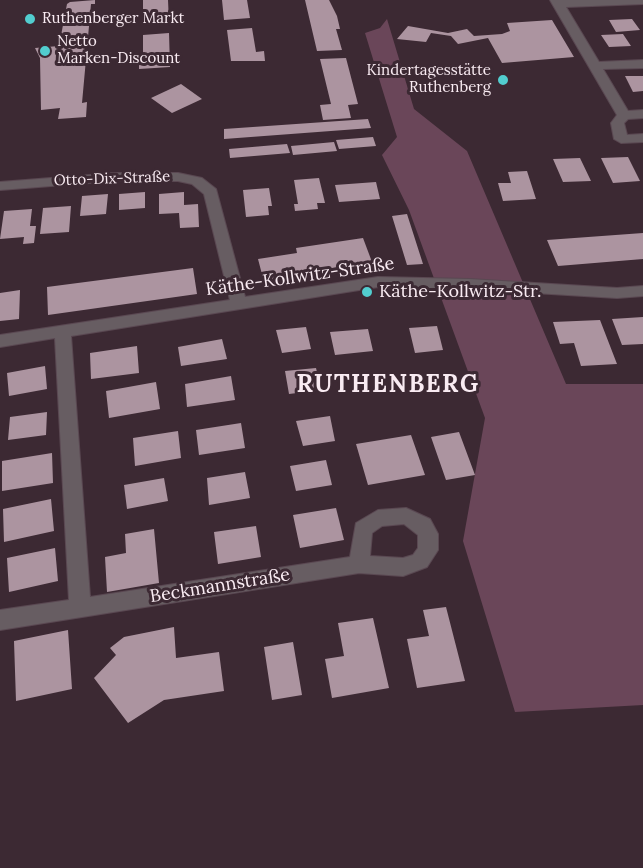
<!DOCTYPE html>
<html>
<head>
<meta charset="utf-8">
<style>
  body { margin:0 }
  canvas { display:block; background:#3c2933 }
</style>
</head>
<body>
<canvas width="643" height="868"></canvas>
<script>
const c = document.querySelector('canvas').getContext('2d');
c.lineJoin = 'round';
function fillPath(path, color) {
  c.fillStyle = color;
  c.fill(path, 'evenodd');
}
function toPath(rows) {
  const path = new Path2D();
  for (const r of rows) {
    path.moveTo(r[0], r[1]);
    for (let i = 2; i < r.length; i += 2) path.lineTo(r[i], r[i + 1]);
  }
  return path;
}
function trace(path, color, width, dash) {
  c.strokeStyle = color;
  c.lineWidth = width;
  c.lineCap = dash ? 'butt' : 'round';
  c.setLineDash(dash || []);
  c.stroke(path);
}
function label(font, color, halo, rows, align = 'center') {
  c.font = font + ' Lora,serif';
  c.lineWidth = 6;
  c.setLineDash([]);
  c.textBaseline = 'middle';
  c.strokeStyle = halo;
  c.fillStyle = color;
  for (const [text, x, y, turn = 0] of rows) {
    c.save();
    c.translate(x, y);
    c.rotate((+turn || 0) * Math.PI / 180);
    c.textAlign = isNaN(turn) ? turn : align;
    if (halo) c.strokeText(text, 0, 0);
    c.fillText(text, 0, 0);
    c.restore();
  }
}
const green = toPath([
  [387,19,414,109,467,151,566,384,643,384,643,705,515,712,463,541,485,418,409,210,382,155,397,137,365,33,380,28]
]);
const building = toPath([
  [95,0,95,4,91,4,82,103,87,102,86,117,58,119,60,108,41,110,40,58,35,48,59,46,67,4,70,2],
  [143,0,168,0,169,23,143,25],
  [222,0,247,0,250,18,224,20],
  [305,0,329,0,337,16,340,29,336,29,342,50,317,51],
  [632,19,640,30,616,32,609,20],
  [552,20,574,57,502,63,488,38,458,44,451,36,431,33,426,42,397,39,408,26,448,33,467,29,474,36,502,34,510,31,507,23],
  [252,28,256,52,264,51,265,61,231,61,227,30],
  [169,33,170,67,139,69,139,63,143,62,143,35],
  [623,34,631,46,609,47,601,35],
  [346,58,358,104,348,105,351,118,323,120,320,105,331,104,320,59],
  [625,76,643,76,643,91,633,92],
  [181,84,202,99,172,113,151,98],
  [368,119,371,128,224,139,224,129],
  [373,137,376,146,339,149,336,140],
  [334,142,337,151,293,155,291,146],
  [287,144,290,153,230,158,229,149],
  [628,157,640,181,613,183,601,158],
  [580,158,591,181,563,182,553,159],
  [527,171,536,199,503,201,498,183,511,183,508,172],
  [319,178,325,203,317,203,318,209,295,211,294,204,298,204,294,180],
  [376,182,380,199,339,202,335,185],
  [269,188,272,206,268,206,269,215,246,217,243,190],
  [145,192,145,208,119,210,119,194],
  [184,192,184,205,198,204,199,227,180,228,179,213,159,214,159,194],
  [108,194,106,214,80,216,82,196],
  [71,206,69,232,40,234,43,208],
  [32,209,30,226,36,226,34,243,23,244,24,237,0,239,4,211],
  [407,214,423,264,407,265,392,216],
  [643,233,643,259,558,266,547,240],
  [363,238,372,262,312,271,313,275,264,282,258,259,297,253,296,248],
  [193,268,197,294,48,315,47,287],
  [20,290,19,319,0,321,0,293],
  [643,317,643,344,622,345,612,319],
  [600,320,617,364,581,366,574,343,560,344,553,322],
  [437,326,443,350,415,353,409,328],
  [306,327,311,349,282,353,276,330],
  [368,329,373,351,335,355,330,332],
  [222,339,227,359,181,366,178,347],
  [137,346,139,373,91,379,90,353],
  [45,366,47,389,9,396,7,373],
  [316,368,321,390,289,394,285,371],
  [231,376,235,400,187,407,185,384],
  [156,382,160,409,109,418,106,391],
  [47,412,46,435,8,440,10,417],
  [330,416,335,441,303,446,296,421],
  [241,423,245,448,199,455,196,430],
  [178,431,181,458,135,466,133,438],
  [459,432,475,475,446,480,431,437],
  [411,435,425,475,368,485,356,444],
  [52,453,53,483,2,491,2,461],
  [326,460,332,485,296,491,290,466],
  [245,472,250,498,209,505,207,478],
  [164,478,168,501,127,509,124,485],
  [51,499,54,531,4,542,3,509],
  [336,508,344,540,300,548,293,515],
  [256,526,261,557,218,564,214,532],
  [154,529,159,583,107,592,105,557,126,553,125,534],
  [55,548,58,581,9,592,7,558],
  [446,607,465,681,417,688,407,639,429,636,423,610],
  [373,618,389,688,332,698,325,659,344,656,338,623],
  [174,627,176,658,219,652,224,691,164,700,128,723,94,678,116,655,110,648,124,637],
  [68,630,72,689,16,701,14,641],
  [293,642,302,695,272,700,264,647]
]);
const minor = toPath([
  [550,0,643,0,643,4,566,7,599,62,643,60,643,68,603,69,628,111,643,110,643,118,628,119,624,123,627,135,643,134,643,142,621,143,614,139,611,123,617,115,550,0],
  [115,173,178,173,202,178,216,189,245,297,378,277,469,279,617,288,643,286,643,296,617,298,469,289,378,287,71,336,90,597,350,557,356,523,378,510,406,508,430,519,438,534,438,550,427,567,403,576,359,573,0,630,0,610,69,600,55,338,0,347,0,335,230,300,204,194,192,184,178,181,115,181,0,190,0,182,115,173],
  [404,524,418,535,418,548,413,555,403,558,370,556,372,533,382,526,404,524]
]);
const markers = [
  [30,19,6,"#52cdcf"],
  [45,51,6,"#52cdcf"],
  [503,80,6,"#52cdcf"],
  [367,292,6,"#52cdcf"]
];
const farPoinames = [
  ["Ruthenberger Markt",42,19],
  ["Netto",57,42],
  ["Marken-Discount",57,59],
  ["Kindertagesstätte",491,71,"right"],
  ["Ruthenberg",491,88,"right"]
];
const farStreetnames = [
  ["Otto-Dix-Straße",112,179,-2]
];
const streetNames = [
  ["Käthe-Kollwitz-Straße",300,277,-8],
  ["Beckmannstraße",220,586,-9]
];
const poiNames = [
  ["Käthe-Kollwitz-Str.",379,292]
];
const districtNames = [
  ["RUTHENBERG",388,385]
];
fillPath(green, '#6a4659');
fillPath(building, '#ac94a0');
trace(minor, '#5a4852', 2);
fillPath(minor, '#675d62');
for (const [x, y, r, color] of markers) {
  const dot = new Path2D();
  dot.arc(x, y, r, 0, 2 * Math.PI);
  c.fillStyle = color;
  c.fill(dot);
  trace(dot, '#3c2933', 2);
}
label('15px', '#f9ebf2', '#3c2933', farPoinames, 'left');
label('15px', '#f9ebf2', '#3c2933', farStreetnames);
label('18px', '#f9ebf2', '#3c2933', streetNames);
label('18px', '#f9ebf2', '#3c2933', poiNames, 'left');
c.letterSpacing = '1.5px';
label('bold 24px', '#f9ebf2', '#3c2933', districtNames);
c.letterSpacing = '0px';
</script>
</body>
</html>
